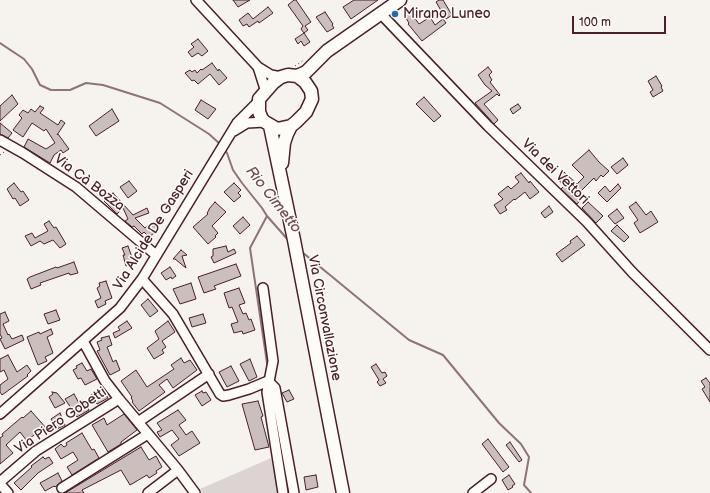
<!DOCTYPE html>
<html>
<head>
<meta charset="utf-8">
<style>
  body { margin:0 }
  #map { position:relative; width:710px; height:493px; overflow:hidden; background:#f6f3ef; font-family:"Balsamiq Sans",sans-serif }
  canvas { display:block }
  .scale { position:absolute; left:572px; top:16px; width:94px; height:18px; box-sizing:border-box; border:2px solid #4a1f2b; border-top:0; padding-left:5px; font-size:12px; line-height:14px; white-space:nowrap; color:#4a1f2b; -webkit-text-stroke:3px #fdfcf7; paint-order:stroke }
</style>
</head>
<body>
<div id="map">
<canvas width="710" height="493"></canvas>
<div class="scale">100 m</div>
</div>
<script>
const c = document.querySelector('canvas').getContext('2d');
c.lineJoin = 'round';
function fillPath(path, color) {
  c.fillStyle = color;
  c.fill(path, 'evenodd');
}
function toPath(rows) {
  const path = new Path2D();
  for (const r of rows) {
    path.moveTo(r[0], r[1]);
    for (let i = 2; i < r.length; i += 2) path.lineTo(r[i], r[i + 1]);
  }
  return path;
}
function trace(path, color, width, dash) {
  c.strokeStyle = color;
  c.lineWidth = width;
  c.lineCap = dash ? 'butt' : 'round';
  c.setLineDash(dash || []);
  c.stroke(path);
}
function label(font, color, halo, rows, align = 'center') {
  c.font = font + ' "Balsamiq Sans",sans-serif';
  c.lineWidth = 3;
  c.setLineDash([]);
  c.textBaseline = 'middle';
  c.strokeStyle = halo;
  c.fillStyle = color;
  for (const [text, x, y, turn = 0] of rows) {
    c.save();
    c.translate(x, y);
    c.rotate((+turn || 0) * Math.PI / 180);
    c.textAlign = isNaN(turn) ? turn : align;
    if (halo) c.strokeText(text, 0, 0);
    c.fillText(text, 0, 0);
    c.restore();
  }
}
const green = toPath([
  [271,458,277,484,279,484,280,493,203,493,200,489]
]);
const stream = toPath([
  [0,43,24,59,32,69,40,85,51,90,70,90,86,83,103,85,160,103,209,134,220,144],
  [224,149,227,153,233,170,242,183,262,208,267,216,289,241],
  [267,216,250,248,267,363],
  [302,252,409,340,443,355,499,423,521,444,529,457,524,485,531,493]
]);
const building = toPath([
  [233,0,250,0,238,7,233,0],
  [294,0,296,0,311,22,305,26,308,30,304,33,301,29,303,26,288,5,294,0],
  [354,0,378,0,351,19,343,7,354,0],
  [439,0,443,0,452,15,446,19,436,2,439,0],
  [268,7,273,13,259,23,258,21,249,27,247,24,243,26,239,20,248,13,253,19,268,7],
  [410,11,419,24,430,17,435,25,443,19,446,23,422,41,408,24,409,23,404,15,410,11],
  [325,12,333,24,332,25,334,28,327,32,316,17,325,12],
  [304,33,310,42,304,46,301,41,298,44,295,39,304,33],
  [198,39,208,51,202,56,198,53,192,57,188,52,194,47,191,44,198,39],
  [212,63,218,71,219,69,227,78,219,85,210,74,198,84,194,80,192,81,185,73,190,70,192,72,195,70,197,73,201,69,202,70,212,63],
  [488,67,492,72,489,75,492,80,490,82,500,95,499,96,497,94,484,104,498,120,494,124,475,103,492,91,485,85,478,75,488,67],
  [656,76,662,86,661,87,663,91,653,97,650,92,653,90,648,81,656,76],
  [12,95,18,104,0,121,0,106,12,95],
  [424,97,441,116,434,122,416,104,424,97],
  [201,100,216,109,208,119,195,110,201,100],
  [518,104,521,108,513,114,510,109,518,104],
  [40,106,44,108,40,113,58,125,61,120,65,123,57,135,58,134,69,149,63,153,61,150,54,155,50,163,24,147,28,139,46,149,55,143,46,129,44,131,32,123,23,137,13,130,22,118,19,115,23,110,28,113,31,109,35,112,40,106],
  [112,109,119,121,96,136,89,126,112,109],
  [0,123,12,133,8,138,0,134,0,123],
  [589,150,599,162,609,171,603,177,601,175,596,181,594,178,579,193,583,197,577,204,561,189,564,186,557,178,564,172,577,184,584,177,572,165,589,150],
  [623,158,628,165,617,174,611,167,623,158],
  [521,173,529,183,530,181,539,192,530,199,525,192,515,200,514,199,505,207,507,210,500,214,494,205,503,199,498,194,508,186,511,189,519,182,515,177,521,173],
  [129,181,137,191,128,198,120,187,129,181],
  [14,183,21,192,23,191,29,200,20,206,15,198,13,199,7,189,14,183],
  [234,183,241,190,238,193,241,196,234,202,224,192,234,183],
  [618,184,621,188,607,202,598,193,605,186,610,192,618,184],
  [113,193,133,215,147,208,149,213,135,218,145,228,151,222,158,230,149,237,144,232,142,234,134,226,132,227,125,221,128,219,123,208,117,214,104,201,113,193],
  [215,202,226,212,212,226,218,233,215,236,216,237,208,244,193,227,208,214,207,213,209,210,209,209,215,202],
  [588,202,603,216,596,223,582,208,588,202],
  [636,202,646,215,651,211,658,222,640,233,634,223,638,220,629,207,636,202],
  [549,206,553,212,545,218,541,213,549,206],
  [617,209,624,218,615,224,608,216,617,209],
  [243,217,250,225,240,234,233,226,243,217],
  [49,221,54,228,56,227,66,244,60,248,53,240,44,244,40,241,31,246,25,236,32,233,35,238,48,231,44,224,49,221],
  [617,225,629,237,624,242,611,231,617,225],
  [577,236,585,245,562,262,556,254,571,243,570,241,577,236],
  [128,246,134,263,126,266,123,255,125,255,122,248,128,246],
  [226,246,228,252,234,249,236,253,214,263,211,257,213,256,213,249,226,246],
  [181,250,187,255,182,256,186,268,175,259,173,259,181,250],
  [74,262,78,273,70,275,69,273,40,283,41,285,31,289,27,279,30,277,56,267,57,268,74,262],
  [236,264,241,276,214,286,216,289,204,293,198,277,236,264],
  [170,267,176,276,172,279,171,277,166,280,161,273,170,267],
  [106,281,112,298,105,301,106,304,98,308,95,301,101,298,97,288,100,286,99,283,106,281],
  [191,283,196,299,180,304,173,289,191,283],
  [239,288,245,303,239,305,243,314,246,313,249,320,251,319,255,330,243,334,242,331,234,333,231,324,238,322,232,307,229,308,224,293,239,288],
  [148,299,158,311,150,317,141,305,148,299],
  [56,310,60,320,48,324,44,314,56,310],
  [5,312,9,321,3,324,8,335,9,334,12,339,22,335,24,340,5,349,0,339,2,338,0,334,0,314,5,312],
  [203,314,206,323,192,327,189,318,203,314],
  [127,321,132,328,115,338,113,333,120,330,118,327,127,321],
  [168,321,175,332,162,341,166,347,162,350,164,353,154,359,147,348,159,339,155,331,168,321],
  [51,329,53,334,47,337,53,353,45,357,47,361,38,365,27,337,39,332,40,334,51,329],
  [109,336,112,345,107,347,113,362,116,360,120,370,110,375,97,351,100,350,97,342,102,340,101,338,109,336],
  [8,355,17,372,27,365,31,371,27,375,28,376,2,395,0,392,0,385,8,379,4,370,0,372,0,359,8,355],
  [181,358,184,363,190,360,197,370,173,388,167,379,159,385,165,392,139,411,132,402,133,401,131,398,132,397,121,381,136,370,147,387,174,369,171,365,181,358],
  [250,359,257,377,249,381,240,364,250,359],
  [82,363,87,371,91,369,97,379,85,385,81,378,78,379,73,370,77,368,76,366,82,363],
  [376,364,382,373,385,372,387,376,383,379,386,383,380,386,377,382,379,380,371,367,376,364],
  [231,366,239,381,227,387,219,372,231,366],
  [706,378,710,383,710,402,702,389,705,387,701,381,706,378],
  [102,388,108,398,97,404,91,395,102,388],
  [289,390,294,399,287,402,282,393,289,390],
  [202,391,203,393,206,392,211,400,202,406,195,395,202,391],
  [52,392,57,393,65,403,55,408,49,397,53,394,52,392],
  [74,394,79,403,83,400,89,410,77,417,65,399,74,394],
  [258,401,263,416,261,417,269,447,255,450,242,404,258,401],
  [178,410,186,420,179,425,186,435,192,431,200,443,179,456,171,445,179,439,172,430,160,437,157,432,162,430,157,423,178,410],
  [31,411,47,429,44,432,41,429,27,441,20,432,6,445,13,453,0,464,0,438,3,436,2,434,22,417,23,418,31,411],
  [60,413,65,425,57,429,51,419,60,413],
  [124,414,137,430,121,442,121,444,108,452,92,425,104,418,107,425,124,414],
  [82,433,92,450,94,449,99,458,72,475,67,467,78,460,73,452,61,459,55,449,61,444,64,447,67,445,66,443,82,433],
  [488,439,509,467,503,472,482,444,488,439],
  [510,442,522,460,519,462,506,445,510,442],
  [141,447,149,460,156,456,162,467,156,471,157,473,149,478,147,475,130,485,121,470,82,490,84,493,65,493,141,447],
  [43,457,45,459,49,457,53,463,38,473,21,490,14,483,32,467,31,466,43,457],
  [58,473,62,481,55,487,54,486,45,491,40,483,58,473],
  [316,475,318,487,306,490,304,477,316,475],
  [509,475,515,484,512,486,513,487,508,490,502,480,509,475]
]);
const path = toPath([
  [295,66,304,60],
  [0,155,4,152]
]);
const minor = toPath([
  [196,0,258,67,271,75,281,77],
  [381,14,488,126,587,222,632,272,710,350],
  [258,67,265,89],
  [234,131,247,123,265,122],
  [0,140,23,153,76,187,156,255],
  [142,279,173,314,220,394,223,396,229,395,249,389,268,381],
  [263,288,273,361,267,392,283,493],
  [83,341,105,381,119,399,178,470,195,493],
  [268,381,275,388,294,493],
  [0,414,120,308,142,279,237,123,258,102],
  [138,422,209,374],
  [0,482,36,451,119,399],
  [0,484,8,493],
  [62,488,148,434],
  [148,493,178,470],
  [473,493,491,479]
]);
const major = toPath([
  [288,75,297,76,305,82,311,91,312,99,306,112,296,122,291,126,277,129,265,122,262,119,259,112,259,99,273,83,281,77,288,75],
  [297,76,306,72,327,51,400,0],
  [270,126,294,240,343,493],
  [282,163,284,143,287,134,291,126]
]);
const markers = [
  [395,14,4,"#1f6fb2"]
];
const poiNames = [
  ["Mirano Luneo",403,14]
];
const streetNames = [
  ["Via dei Vettori",555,172,44],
  ["Via Cà Bozza",89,183,37],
  ["Via Alcide De Gasperi",154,230,-58],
  ["Via Circonvallazione",324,318,79],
  ["Via Piero Gobetti",61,421,-34]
];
const waterNames = [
  ["Rio Cimetto",273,200,52]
];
fillPath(green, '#dcd4d2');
trace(stream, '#8e7378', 2);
fillPath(building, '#cbbfbe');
trace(building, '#4a1f2b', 1);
trace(minor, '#4a1f2b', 12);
trace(major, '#4a1f2b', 15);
trace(path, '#4a1f2b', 1, [1, 3]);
trace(minor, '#fdfcf7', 9);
trace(major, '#fdfcf7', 12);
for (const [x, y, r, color] of markers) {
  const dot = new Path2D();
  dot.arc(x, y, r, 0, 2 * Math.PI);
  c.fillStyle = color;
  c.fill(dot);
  trace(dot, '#fdfcf7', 1.5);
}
label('14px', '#4a1f2b', '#fdfcf7', poiNames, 'left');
label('14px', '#4a1f2b', '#fdfcf7', streetNames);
label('italic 15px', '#725058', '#fdfcf7', waterNames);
</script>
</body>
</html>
